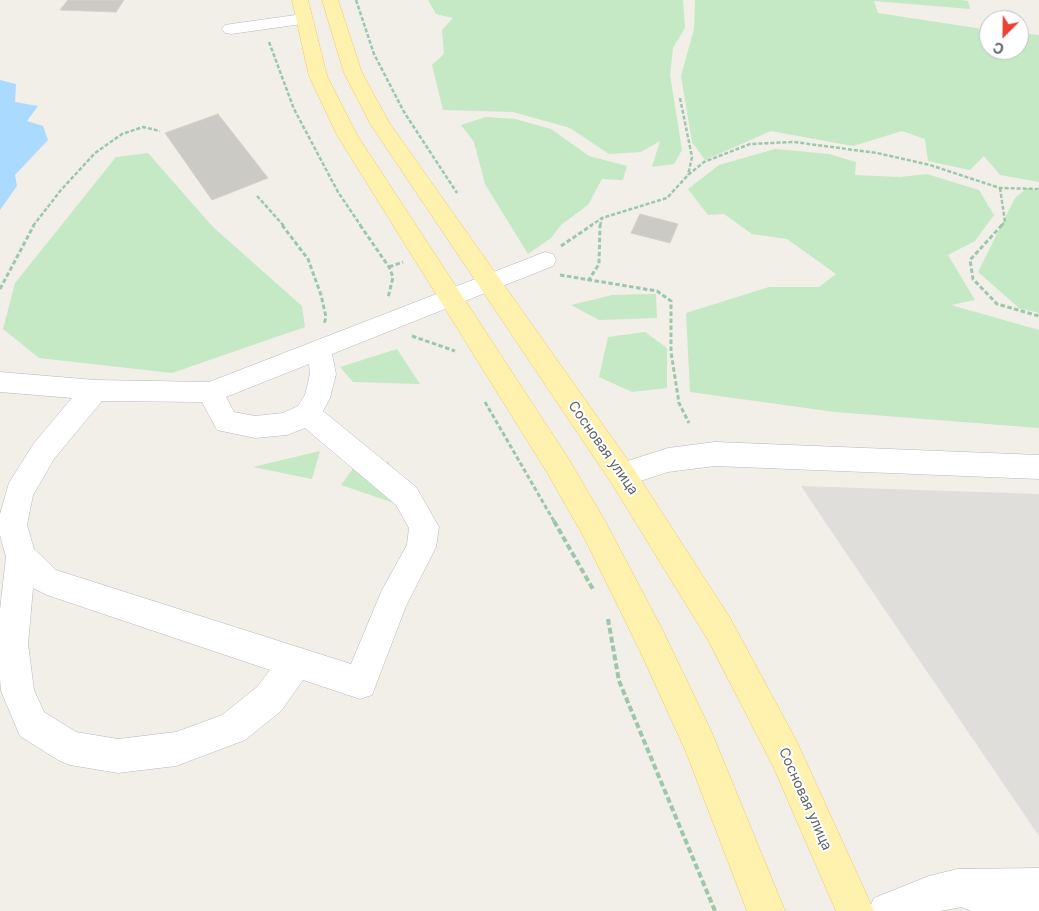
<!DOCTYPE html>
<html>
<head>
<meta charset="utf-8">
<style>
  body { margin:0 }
  #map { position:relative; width:1039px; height:911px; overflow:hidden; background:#f1efe8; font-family:Inter,sans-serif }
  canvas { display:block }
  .north { position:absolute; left:979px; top:10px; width:50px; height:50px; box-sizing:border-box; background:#fff; border:1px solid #bfc1c3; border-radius:50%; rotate:203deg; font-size:14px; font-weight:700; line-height:20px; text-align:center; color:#5f6368 }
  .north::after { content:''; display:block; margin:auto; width:18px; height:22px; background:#ea4335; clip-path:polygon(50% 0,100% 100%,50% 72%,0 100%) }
</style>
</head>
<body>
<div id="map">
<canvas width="1039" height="911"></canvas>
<div class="north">С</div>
</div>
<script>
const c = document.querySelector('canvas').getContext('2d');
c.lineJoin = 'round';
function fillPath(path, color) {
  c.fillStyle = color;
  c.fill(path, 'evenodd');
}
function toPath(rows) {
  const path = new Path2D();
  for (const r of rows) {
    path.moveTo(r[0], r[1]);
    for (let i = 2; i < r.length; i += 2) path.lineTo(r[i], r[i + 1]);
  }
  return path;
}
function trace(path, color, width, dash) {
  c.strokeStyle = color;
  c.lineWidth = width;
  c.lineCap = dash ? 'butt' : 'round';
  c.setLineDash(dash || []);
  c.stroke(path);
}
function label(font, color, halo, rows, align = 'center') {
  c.font = font + ' Inter,sans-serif';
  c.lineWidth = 4;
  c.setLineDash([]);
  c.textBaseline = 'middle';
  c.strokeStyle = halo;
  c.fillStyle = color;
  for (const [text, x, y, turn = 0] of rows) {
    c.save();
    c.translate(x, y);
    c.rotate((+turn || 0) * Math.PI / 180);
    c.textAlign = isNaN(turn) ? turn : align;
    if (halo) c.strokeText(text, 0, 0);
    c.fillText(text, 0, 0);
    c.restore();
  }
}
const industrial = toPath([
  [801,486,1039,494,1039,836,825,522]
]);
const green = toPath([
  [428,0,683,0,685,28,673,48,670,75,682,150,674,164,652,167,660,141,641,152,609,154,570,128,513,112,443,110,432,65,444,54,442,30,453,18,436,14],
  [695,0,961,0,968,1,970,9,874,1,878,13,989,30,989,50,1019,50,1019,33,1039,35,1039,182,1000,175,984,156,970,170,928,161,925,139,902,131,853,146,771,131,705,160,692,142,681,76,694,29],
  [486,117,515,119,551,129,589,156,627,166,623,180,602,179,588,205,561,225,551,238,528,254,485,184,474,142,461,125],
  [775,149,829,154,856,162,855,175,900,177,927,174,979,190,994,215,975,241,948,255,975,300,951,305,1039,330,1039,428,835,412,690,392,686,313,769,287,819,287,836,274,787,239,752,234,724,214,708,215,688,189,719,165],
  [148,153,213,227,302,306,305,327,172,373,39,358,3,329,15,283,116,157],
  [1027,188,1039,191,1039,313,1019,308,978,272,1015,198],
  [656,294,657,318,599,320,571,305,612,295],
  [645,332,667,348,667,388,632,392,599,377,608,337],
  [397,349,420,384,353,382,340,367],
  [320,451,312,479,253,467],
  [389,462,397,504,341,485,357,463]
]);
const water = toPath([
  [0,80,16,84,15,102,38,106,27,121,43,126,48,140,15,175,17,186,0,210]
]);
const building = toPath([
  [68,0,124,0,116,12,60,10,68,0],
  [218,114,268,178,212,200,165,133,218,114],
  [640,214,678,224,670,243,631,233,640,214]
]);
const pathFar2 = toPath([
  [356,0,374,54,404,112,457,193],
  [269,42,294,109,338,192,361,226],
  [680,98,692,157,688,175],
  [1000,188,1005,222,1001,226],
  [257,196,284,226],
  [33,226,61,190,95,153,122,134,143,127,160,131],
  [590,226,602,218,667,198,688,175,704,162,750,144,794,142,877,153,930,165,1000,188,1039,189],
  [600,226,602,218]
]);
const pathFar1 = toPath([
  [282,225,308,259,321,295,326,317,324,324],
  [360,225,389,267,393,277,388,298],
  [1002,225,970,260,973,279,997,304,1039,316],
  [561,246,592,225],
  [389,267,403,262],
  [560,275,657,291,671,301,671,352,679,403,689,423],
  [588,281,599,264,600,225],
  [0,289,34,225],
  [412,336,455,351],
  [485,402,555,523]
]);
const path = toPath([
  [554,521,594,591],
  [608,619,619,681,715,911]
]);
const minor = toPath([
  [303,14,309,15,312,19,309,23,231,34,225,33,222,29,225,25,231,24,303,14],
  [545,252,553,254,556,260,553,266,332,354,336,374,330,398,323,411,416,487,439,527,436,547,406,606,372,695,360,699,303,680,281,711,245,740,176,766,118,773,70,765,58,760,20,736,1,691,0,678,0,610,6,557,0,535,0,514,9,483,34,443,72,398,0,392,0,372,95,380,209,382,545,252],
  [309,364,310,374,305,395,298,406,283,413,255,416,234,412,226,397,309,364],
  [102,401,202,402,217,430,255,438,287,435,305,428,396,505,409,528,407,545,382,590,351,664,56,570,34,549,27,525,33,495,54,459,102,401],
  [33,588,47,595,270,670,257,687,222,715,176,732,118,739,76,732,44,712,34,690,28,644,33,588],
  [715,442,1039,455,1039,479,715,466,668,472,622,487,612,484,608,475,612,466,668,448,715,442],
  [1039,868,1039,911,971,911,962,907,940,911,868,911,874,898,929,876,957,869,1039,868]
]);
const major = toPath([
  [292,0,308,0,327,76,357,135,568,458,605,521,662,629,712,733,785,911,747,911,686,752,640,651,585,539,548,474,337,135,309,76,292,0],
  [322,0,338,0,362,73,390,124,632,466,730,618,797,742,874,911,836,911,773,766,708,640,612,484,371,125,344,73,322,0]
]);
const streetNames = [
  ["Сосновая улица",603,448,55],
  ["Сосновая улица",805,799,66]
];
fillPath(industrial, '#e0deda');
fillPath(green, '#c5e8c5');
fillPath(water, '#aadaff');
fillPath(building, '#cccac5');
trace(building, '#d6d1c6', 1);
trace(minor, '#b5b8bc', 1);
trace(major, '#f2c960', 1);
trace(pathFar2, '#9cc7a9', 2.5, [4, 2]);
trace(pathFar1, '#9cc7a9', 3, [4.5, 2.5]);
trace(path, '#9cc7a9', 4, [6, 3]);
fillPath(minor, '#fff');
fillPath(major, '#fff2af');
label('14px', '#5f6368', '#fff', streetNames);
</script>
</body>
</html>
